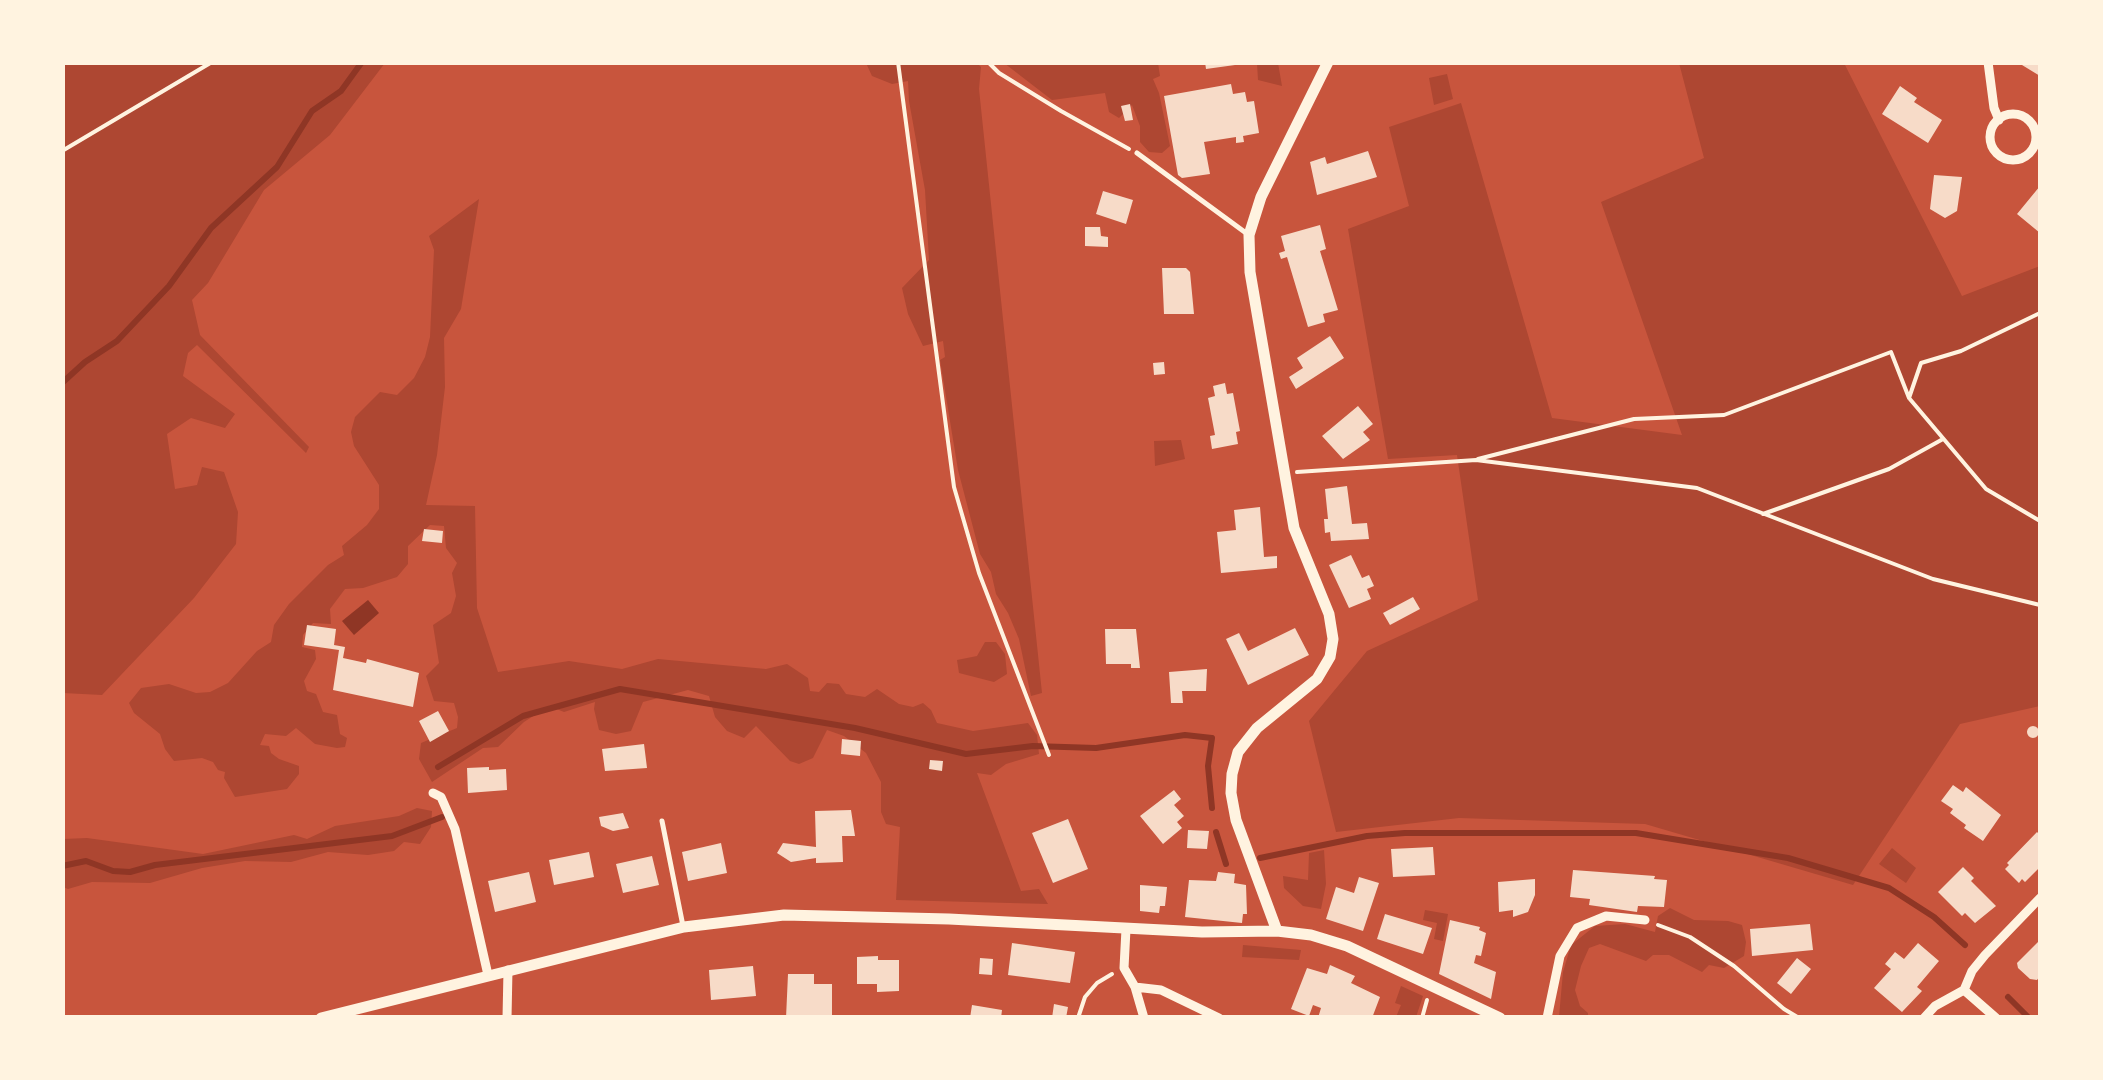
<!DOCTYPE html>
<html>
<head>
<meta charset="utf-8">
<style>
  body { margin:0 }
  #map { position:relative; width:2103px; height:1080px; overflow:hidden; background:#c8553d; font-family:"IBM Plex Sans",sans-serif }
  canvas { display:block }
  .frame { position:absolute; inset:0; border:65px solid #fff3e0; pointer-events:none }
</style>
</head>
<body>
<div id="map">
<canvas width="2103" height="1080"></canvas>
<div class="frame"></div>
</div>
<script>
const c = document.querySelector('canvas').getContext('2d');
c.lineJoin = 'round';
function fillPath(path, color) {
  c.fillStyle = color;
  c.fill(path, 'evenodd');
}
function toPath(rows) {
  const path = new Path2D();
  for (const r of rows) {
    if (r.length === 3) {
      path.moveTo(r[0] + r[2], r[1]);
      path.arc(r[0], r[1], r[2], 0, 2 * Math.PI);
      continue;
    }
    path.moveTo(r[0], r[1]);
    for (let i = 2; i < r.length; i += 2) path.lineTo(r[i], r[i + 1]);
  }
  return path;
}
function trace(path, color, width, dash) {
  c.strokeStyle = color;
  c.lineWidth = width;
  c.lineCap = dash ? 'butt' : 'round';
  c.setLineDash(dash || []);
  c.stroke(path);
}
const green = toPath([
  [976,62,981,67,979,89,1042,693,1031,696,1019,639,1008,613,996,594,991,572,980,554,958,470,940,360,945,357,943,341,923,346,908,314,902,288,929,260,925,190,909,101,908,81,892,84,872,76,866,63],
  [62,63,385,63,330,135,264,190,208,283,192,300,200,335,309,447,306,453,197,345,188,353,183,376,235,414,225,428,191,418,167,434,175,489,197,485,202,467,224,472,238,512,236,544,194,598,102,695,63,693],
  [1004,63,1158,63,1160,76,1153,79,1159,93,1170,146,1162,153,1149,152,1140,142,1140,126,1132,105,1119,118,1109,112,1105,93,1052,100],
  [1257,63,1278,63,1282,86,1258,80],
  [1679,63,1844,63,1962,296,2040,266,2040,706,1960,724,1853,885,1645,824,1459,818,1336,832,1309,721,1367,651,1478,600,1457,455,1388,459,1348,229,1409,206,1389,127,1461,103,1552,418,1682,435,1601,202,1704,158],
  [1447,74,1453,99,1434,105,1429,78],
  [479,199,461,309,444,338,445,387,437,455,426,505,475,506,477,608,498,672,569,661,622,669,658,659,766,669,787,664,808,678,810,691,819,692,827,683,839,684,846,694,865,697,877,689,899,704,913,707,923,703,931,710,937,723,973,731,1028,723,1037,735,1039,754,1006,764,991,775,977,773,1021,891,1039,889,1048,904,896,900,900,827,886,824,881,812,881,782,866,753,844,736,827,730,813,758,799,764,790,761,756,726,744,738,727,731,715,717,709,696,688,690,643,702,631,731,616,734,599,730,594,709,595,702,564,712,549,706,524,722,498,747,483,748,432,782,419,759,421,743,457,728,458,717,454,703,434,701,426,676,439,663,433,625,451,613,456,596,452,573,457,563,446,548,444,526,430,525,408,546,408,564,397,577,363,588,345,589,330,609,331,624,313,623,303,635,302,647,315,650,316,659,304,681,307,691,316,694,323,712,337,715,340,734,347,738,345,747,337,748,315,744,296,728,286,736,265,734,260,745,269,746,271,753,279,759,299,766,299,774,287,789,235,797,224,778,225,772,218,770,213,762,202,758,174,761,165,749,160,734,134,713,129,703,141,688,169,684,196,693,210,692,228,683,257,651,271,642,274,625,289,604,328,565,344,555,342,546,367,525,379,509,379,485,354,446,351,432,355,417,380,392,397,395,414,378,425,357,430,337,434,250,429,236],
  [1181,440,1185,459,1155,466,1154,441],
  [985,642,996,642,1005,654,1007,674,994,682,959,673,957,660,977,656],
  [417,808,432,811,431,827,420,844,404,842,394,851,368,855,328,852,291,862,245,861,202,868,150,883,92,882,68,889,63,887,63,839,87,838,203,854,294,835,307,839,335,826,399,816],
  [1892,848,1916,868,1906,883,1879,864],
  [1324,850,1326,884,1321,909,1303,906,1284,888,1283,876,1308,880,1309,853],
  [1670,908,1694,920,1728,921,1742,925,1746,942,1744,956,1724,968,1709,965,1702,972,1669,955,1653,955,1646,961,1600,944,1589,948,1581,966,1575,990,1580,1006,1588,1013,1588,1017,1559,1017,1563,972,1571,945,1595,926,1625,924,1655,932,1658,916],
  [1425,910,1448,914,1443,941,1434,939,1437,923,1423,920],
  [1243,945,1301,950,1299,960,1242,957],
  [1401,986,1423,996,1416,1017,1396,1017,1401,1005,1395,1003]
]);
const water = toPath([
  [368,600,379,613,354,635,342,621]
]);
const stream = toPath([
  [62,383,85,362,117,341,169,286,211,228,277,167,312,111,341,91,362,62],
  [438,767,523,716,620,689,855,728,966,754,1033,746,1096,748,1185,735,1212,738,1208,766,1212,808],
  [1216,832,1226,864],
  [1260,858,1367,836,1405,833,1636,833,1788,858,1889,888,1934,917,1965,945],
  [62,866,86,861,113,871,130,872,155,865,392,836,442,817],
  [2008,997,2029,1018]
]);
const building = toPath([
  [1205,62,1234,62,1235,65,1206,69],
  [2023,62,2040,62,2040,76,2022,65],
  [1231,84,1233,94,1245,92,1247,102,1254,101,1259,133,1243,136,1244,142,1236,143,1236,137,1204,142,1210,174,1182,178,1178,175,1164,96],
  [1900,86,1917,98,1914,102,1942,120,1928,143,1882,114],
  [1130,104,1133,120,1125,121,1121,106],
  [1368,151,1377,177,1317,195,1310,162,1325,157,1327,164],
  [1934,175,1962,177,1957,211,1945,218,1930,209],
  [2040,186,2040,233,2017,214],
  [1103,191,1133,200,1126,224,1096,214],
  [1320,225,1326,249,1320,251,1338,310,1323,314,1325,322,1308,327,1287,257,1281,259,1279,253,1285,251,1281,236],
  [1085,227,1100,227,1101,236,1108,237,1108,247,1085,246],
  [1162,268,1186,268,1190,272,1194,314,1164,314],
  [1330,336,1344,358,1296,389,1289,377,1303,368,1297,358],
  [1164,362,1165,374,1154,375,1153,363],
  [1225,383,1227,394,1233,393,1240,431,1236,432,1238,444,1212,449,1210,436,1215,435,1208,398,1215,396,1213,386],
  [1358,406,1373,424,1363,432,1370,440,1343,459,1322,436],
  [1347,486,1352,524,1367,523,1369,539,1331,541,1330,532,1325,533,1324,519,1328,519,1325,489],
  [1260,507,1264,557,1277,556,1277,568,1221,573,1217,532,1236,530,1234,510],
  [424,529,443,531,442,543,422,541],
  [1351,555,1362,578,1369,575,1374,586,1367,589,1371,599,1349,608,1329,565],
  [1413,597,1420,609,1390,625,1383,613],
  [307,625,336,629,334,645,345,647,343,658,366,663,367,659,419,673,413,707,333,690,339,650,304,645],
  [1295,628,1309,655,1248,685,1226,639,1239,633,1248,651],
  [1105,629,1136,629,1140,668,1131,668,1131,664,1106,664],
  [1207,669,1206,691,1182,691,1183,703,1171,703,1169,672],
  [438,711,449,731,430,742,419,721],
  [2033,732,6],
  [842,739,861,741,860,756,841,754],
  [644,744,647,768,605,771,602,749],
  [930,760,943,761,942,771,929,769],
  [489,767,489,770,506,769,507,790,468,793,467,768],
  [1953,785,1963,792,1966,787,2001,815,1983,841,1964,828,1966,825,1950,813,1953,809,1941,801],
  [1174,790,1181,799,1174,805,1184,816,1177,822,1182,828,1163,844,1140,816],
  [851,810,855,836,842,836,843,862,816,863,816,858,791,862,777,853,783,843,816,847,815,811],
  [623,813,629,828,613,831,601,826,599,817],
  [1068,819,1088,869,1053,883,1032,833],
  [1188,830,1209,831,1207,849,1187,848],
  [2037,832,2040,835,2040,867,2025,882,2022,879,2019,883,2005,869,2009,865,2007,863],
  [721,843,727,873,688,881,682,852],
  [1433,847,1435,875,1393,877,1391,849],
  [589,852,594,877,554,885,549,860],
  [652,856,659,885,623,893,616,864],
  [1963,867,1974,878,1971,881,1996,906,1975,923,1965,913,1962,916,1938,892],
  [1573,870,1655,876,1654,879,1667,880,1664,907,1638,906,1637,912,1589,905,1590,899,1570,897],
  [529,872,536,902,495,912,488,881],
  [1218,872,1235,874,1234,883,1246,885,1247,914,1243,914,1242,923,1185,917,1189,880,1216,881],
  [1359,877,1379,883,1363,931,1326,919,1336,887,1354,893],
  [1535,879,1535,895,1528,912,1513,917,1513,910,1499,912,1498,882],
  [1140,885,1167,887,1165,906,1160,906,1159,913,1140,911],
  [1385,914,1432,928,1423,954,1377,939],
  [1450,920,1480,927,1479,930,1486,933,1481,956,1476,955,1474,963,1496,972,1491,999,1439,974],
  [1810,924,1813,950,1752,956,1750,929],
  [2038,942,2040,976,2037,980,2030,979,2018,968,2017,963],
  [1012,943,1075,952,1070,983,1008,975],
  [1918,943,1939,961,1917,987,1922,991,1902,1012,1874,988,1891,969,1885,964,1895,952,1904,959],
  [878,956,878,960,899,960,899,991,877,992,877,984,857,984,857,957],
  [980,958,993,959,992,975,979,974],
  [1797,958,1811,969,1791,994,1777,983],
  [1330,965,1355,976,1351,983,1380,997,1372,1018,1318,1018,1321,1008,1313,1005,1309,1016,1291,1009,1307,968,1327,974],
  [753,966,756,996,711,1000,709,970],
  [788,974,814,974,814,984,832,984,832,1018,786,1018],
  [1054,1004,1068,1007,1066,1018,1052,1018],
  [972,1005,1002,1010,1001,1018,970,1018]
]);
const path = toPath([
  [898,62,954,487,979,573,1049,755],
  [988,62,999,73,1061,111,1129,149],
  [62,151,212,62],
  [1909,398,1986,489,2040,521],
  [1478,459,1634,419,1724,415,1891,352,1909,398,1921,363,1961,351,2040,313],
  [1297,472,1476,460,1697,488,1933,579,2040,605],
  [1763,514,1889,469,1943,439],
  [1658,925,1690,937,1734,966,1784,1009,1799,1018],
  [1078,1018,1085,997,1097,983,1112,974],
  [1422,1018,1427,1000]
]);
const service = toPath([
  [1137,153,1246,233],
  [662,821,683,926]
]);
const minor = toPath([
  [1988,62,1994,108,1999,120],
  [2013,137,23],
  [433,793,441,797,455,829,488,975],
  [1126,929,1124,968,1135,987,1144,1018],
  [1135,987,1161,990,1219,1018],
  [1964,990,1972,971,1985,955,2040,898],
  [1964,990,1996,1018],
  [507,1018,508,970],
  [1547,1018,1560,956,1577,928,1606,916,1645,920],
  [1924,1018,1935,1006,1964,990]
]);
const tertiary = toPath([
  [1277,931,1236,820,1231,793,1232,774,1238,752,1257,728,1317,679,1330,657,1333,639,1329,614,1294,528,1250,272,1249,235,1261,197,1328,62],
  [321,1018,684,927,784,915,949,919,1202,932,1277,931,1311,935,1347,946,1500,1018]
]);
fillPath(green, '#ae4732');
fillPath(water, '#8f3625');
trace(stream, '#8f3625', 6);
fillPath(building, '#f7dbc8');
trace(path, '#fff3e0', 4);
trace(service, '#fff3e0', 5);
trace(minor, '#fff3e0', 9);
trace(tertiary, '#fff3e0', 11);
</script>
</body>
</html>
